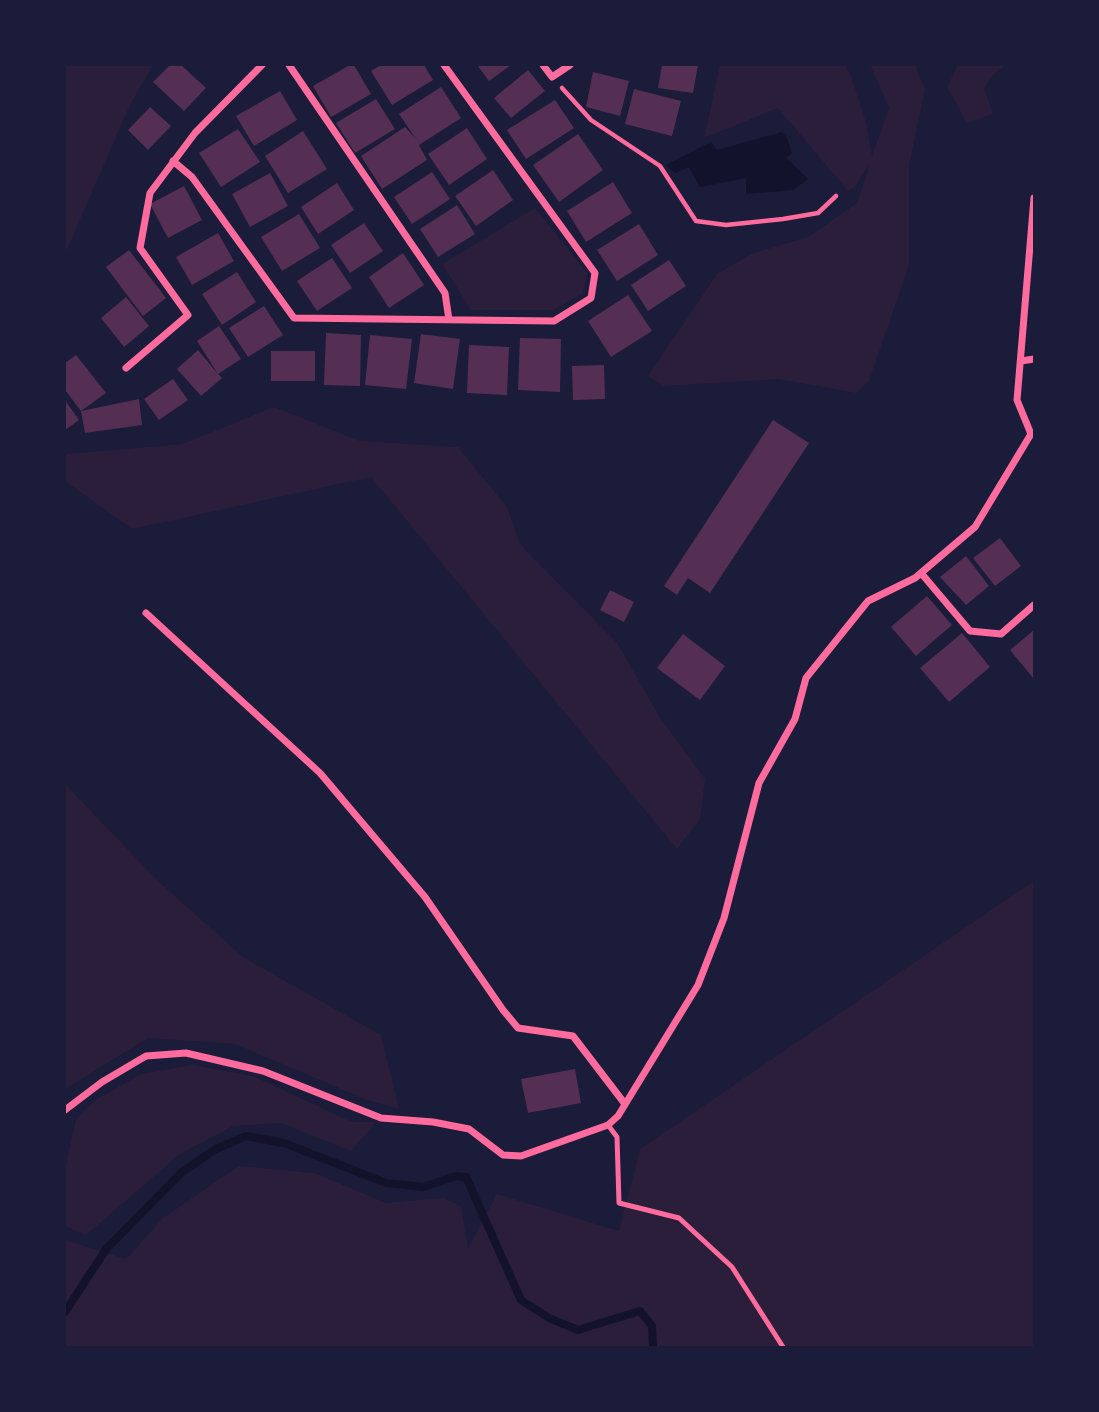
<!DOCTYPE html>
<html>
<head>
<meta charset="utf-8">
<style>
  body { margin:0 }
  #map { position:relative; width:1099px; height:1412px; overflow:hidden; background:#1b1b3a; font-family:"PT Sans",sans-serif }
  canvas { display:block }
  .frame { position:absolute; inset:0; border:66px solid #1b1b3a; pointer-events:none }
</style>
</head>
<body>
<div id="map">
<canvas width="1099" height="1412"></canvas>
<div class="frame"></div>
</div>
<script>
const c = document.querySelector('canvas').getContext('2d');
c.lineJoin = 'round';
function fillPath(path, color) {
  c.fillStyle = color;
  c.fill(path, 'evenodd');
}
function toPath(rows) {
  const path = new Path2D();
  for (const r of rows) {
    path.moveTo(r[0], r[1]);
    for (let i = 2; i < r.length; i += 2) path.lineTo(r[i], r[i + 1]);
  }
  return path;
}
function trace(path, color, width, dash) {
  c.strokeStyle = color;
  c.lineWidth = width;
  c.lineCap = dash ? 'butt' : 'round';
  c.setLineDash(dash || []);
  c.stroke(path);
}
const green = toPath([
  [65,65,153,65,130,105,65,254],
  [720,65,845,65,851,76,866,122,872,156,889,108,870,65,915,65,925,89,909,166,909,265,869,381,856,393,779,379,664,386,648,376,717,274,751,254,808,237,857,203,870,164,855,187,848,191,778,108,704,138],
  [958,65,1007,65,994,74,984,88,993,114,967,123,947,87],
  [535,208,587,273,583,293,553,310,471,310,442,264],
  [274,407,360,441,458,447,507,507,520,544,618,644,659,716,705,779,700,819,677,849,371,477,132,529,65,481,65,454,182,444],
  [65,784,160,883,243,957,381,1035,399,1109,367,1100,235,1044,148,1038,65,1089],
  [1034,881,1034,1347,65,1347,65,1240,126,1259,163,1218,239,1166,315,1173,386,1203,443,1198,461,1206,468,1249,497,1194,619,1231,640,1149],
  [193,1065,253,1076,352,1122,376,1122,351,1151,281,1123,233,1126,180,1154,86,1235,65,1226,65,1169,76,1119,95,1100,142,1074]
]);
const water = toPath([
  [782,132,787,138,792,153,786,158,808,179,793,190,746,194,746,178,700,187,689,167,675,173,666,165,711,142,717,150]
]);
const stream = toPath([
  [65,1312,107,1248,181,1173,214,1150,246,1136,284,1143,386,1183,423,1187,456,1176,466,1177,521,1300,549,1318,578,1330,640,1311,652,1326,653,1347]
]);
const building = toPath([
  [170,65,181,65,206,88,184,111,153,82],
  [350,65,354,65,371,94,331,117,313,86],
  [381,65,424,65,433,80,392,105,371,71],
  [477,65,511,65,489,81],
  [662,65,698,65,693,93,658,88],
  [528,70,545,91,511,118,494,98],
  [593,72,629,81,620,116,586,107],
  [441,87,461,118,419,145,427,160,382,189,361,156,405,127,416,139,399,114],
  [634,89,681,101,672,136,625,124],
  [280,91,297,120,254,146,236,116],
  [376,99,395,129,355,153,336,123],
  [555,100,574,128,526,159,507,130],
  [150,107,171,126,148,150,128,130],
  [467,128,487,159,449,185,428,154],
  [238,129,260,162,221,187,199,153],
  [303,131,327,169,288,193,265,156],
  [578,134,603,170,559,202,533,165],
  [493,170,513,200,476,226,455,196],
  [432,172,450,199,412,224,394,197],
  [270,173,288,206,250,227,232,194],
  [613,182,632,213,586,242,567,211],
  [337,183,354,210,318,234,301,207],
  [184,186,202,220,168,238,150,204],
  [457,205,475,234,438,257,420,229],
  [299,214,320,248,282,271,261,237],
  [364,223,383,251,350,273,331,245],
  [639,224,658,255,617,281,597,250],
  [218,233,234,261,192,285,176,257],
  [129,250,166,298,143,316,106,267],
  [403,253,424,285,389,308,369,277],
  [332,258,352,288,317,311,297,281],
  [669,260,686,286,648,311,631,285],
  [237,272,256,302,222,325,202,294],
  [628,295,652,331,611,357,588,321],
  [126,297,149,326,124,347,101,318],
  [264,306,283,335,248,357,229,328],
  [219,326,241,359,218,374,222,378,201,396,177,369,198,350,218,374,197,341],
  [326,333,361,335,360,386,324,385],
  [421,334,460,339,453,389,414,383],
  [370,335,412,339,406,389,365,385],
  [520,338,561,339,560,392,518,390],
  [469,345,509,347,507,395,467,393],
  [271,351,315,351,315,381,271,381],
  [76,355,106,393,81,411,65,390,65,363],
  [604,365,605,399,573,400,572,366],
  [173,379,188,400,159,420,144,399],
  [139,399,142,425,85,433,81,411],
  [65,400,79,420,65,430],
  [773,420,809,443,710,593,688,578,677,595,664,586],
  [1000,538,1021,566,995,586,973,558],
  [966,556,989,586,966,605,940,577],
  [610,590,634,602,624,622,600,610],
  [927,596,952,625,916,656,891,627],
  [1034,630,1034,679,1010,650],
  [962,633,990,667,949,702,920,668],
  [683,634,725,666,700,700,657,668],
  [575,1069,581,1103,528,1113,521,1079]
]);
const path = toPath([
  [562,88,591,120,660,166,696,221,726,225,783,219,818,213,836,196]
]);
const service = toPath([
  [608,1125,617,1137,619,1203,679,1218,732,1267,783,1347]
]);
const minor = toPath([
  [289,65,445,293,449,320],
  [543,65,552,77,570,65],
  [173,161,192,177,294,318,554,321,591,298,595,273,444,65],
  [1021,361,1034,359],
  [126,368,188,315,140,248,150,193,195,133,262,65],
  [921,573,970,631,1001,634,1034,605],
  [146,613,320,773,425,897,503,1010,518,1028,573,1036,625,1104],
  [65,1110,102,1082,146,1056,186,1053,263,1071,381,1118,433,1122,469,1129,503,1155,521,1156,608,1125,618,1116,698,985,724,918,759,783,795,719,806,678,868,601,915,578,975,527,1031,434,1017,400,1034,198]
]);
fillPath(green, '#2a1e3b');
fillPath(water, '#12122b');
trace(stream, '#12122b', 8);
fillPath(building, '#542f53');
trace(path, '#ff6b9d', 4.5);
trace(service, '#ff6b9d', 5);
trace(minor, '#ff6b9d', 7);
</script>
</body>
</html>
